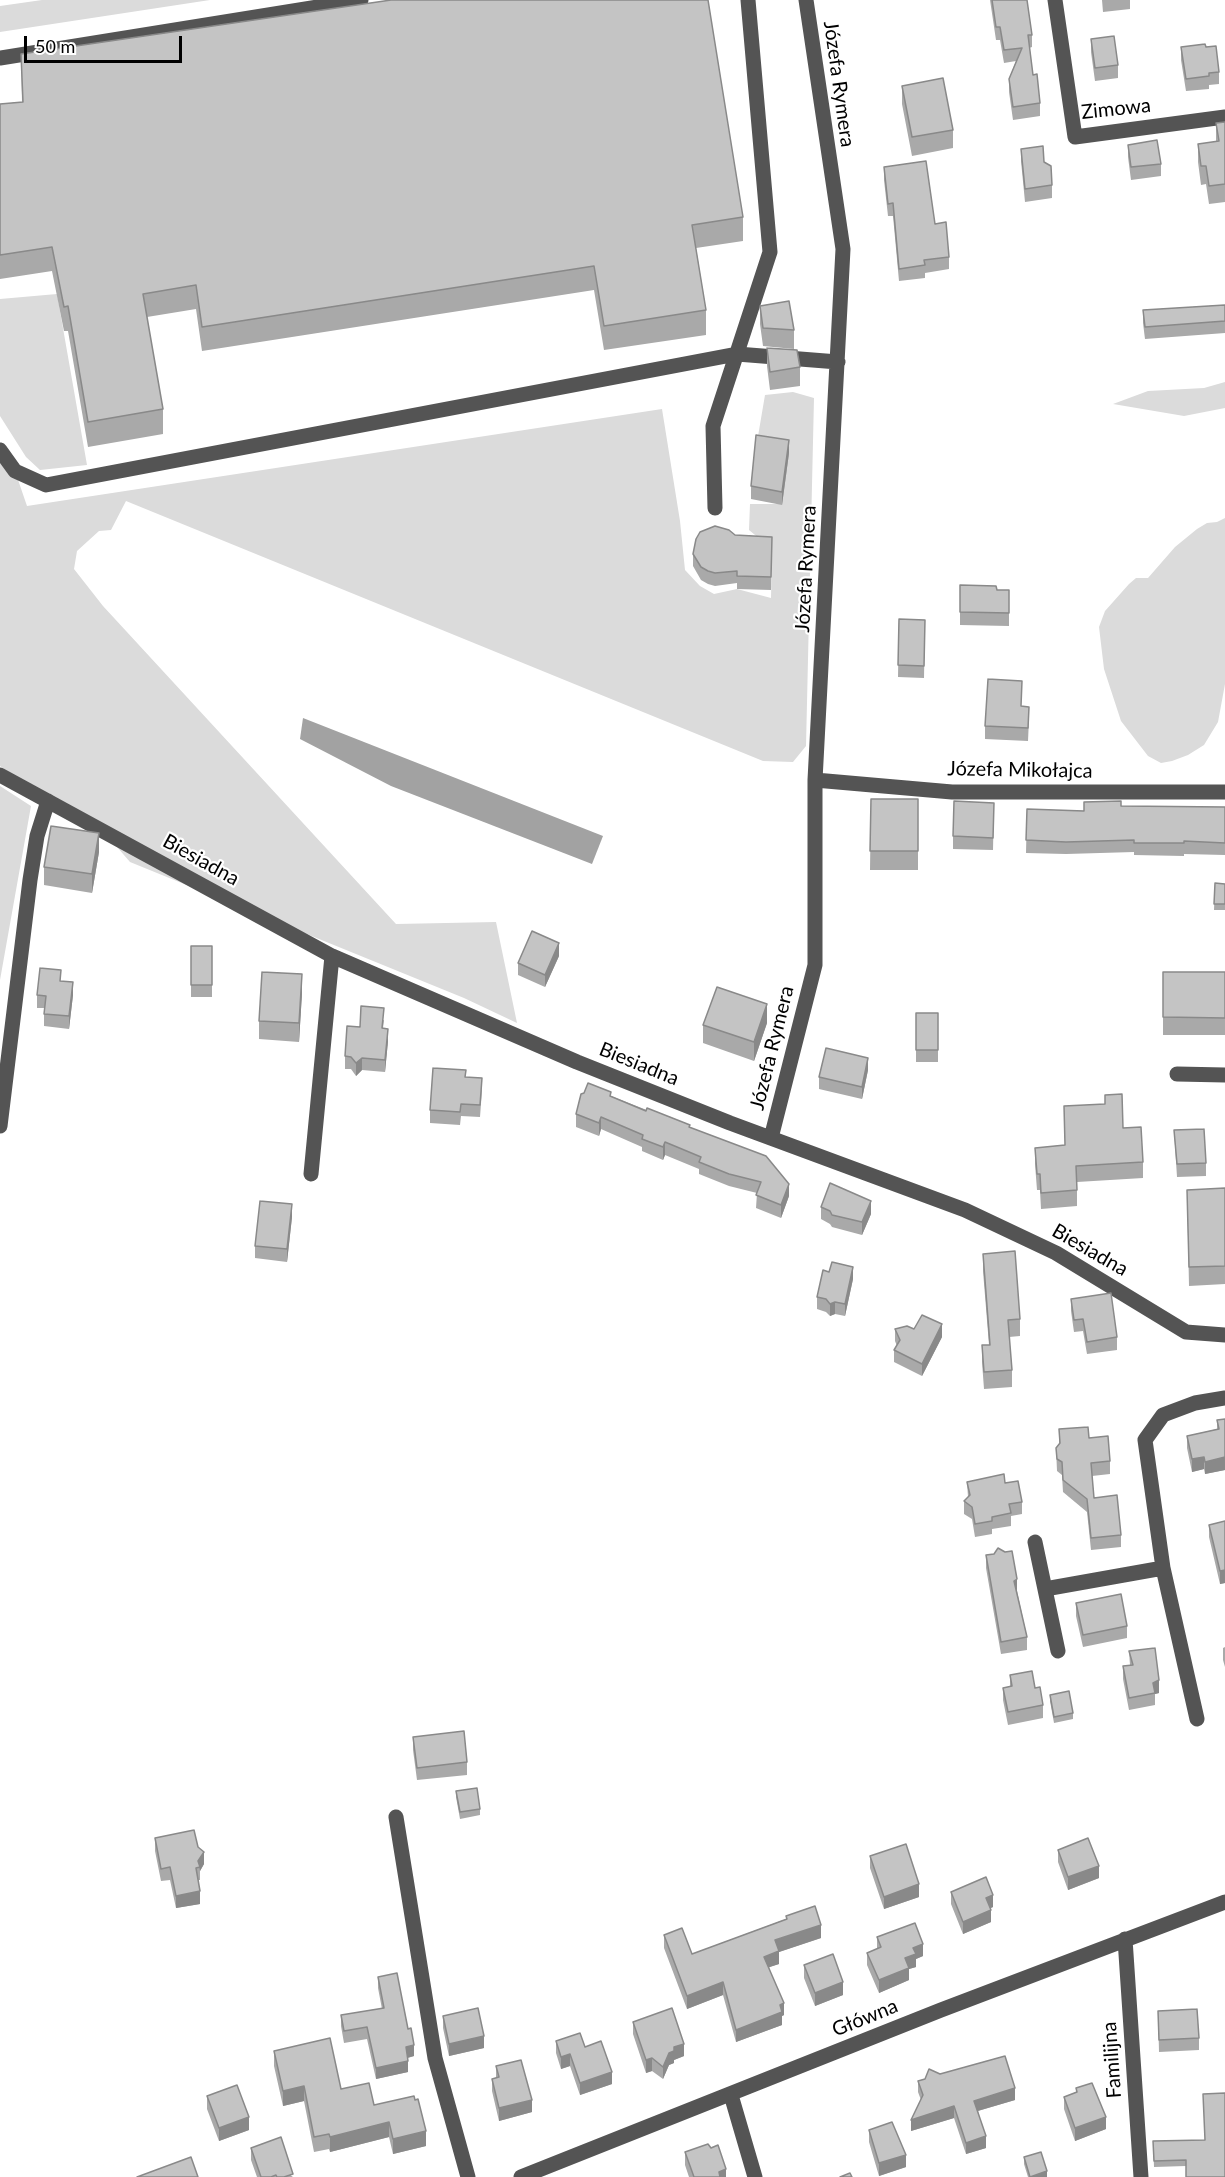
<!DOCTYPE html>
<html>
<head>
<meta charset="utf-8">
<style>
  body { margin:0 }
  #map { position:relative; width:1225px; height:2177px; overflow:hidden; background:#fff; font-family:Lato,sans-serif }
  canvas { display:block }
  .scale { position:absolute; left:24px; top:36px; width:158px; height:27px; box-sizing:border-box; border:3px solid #000; border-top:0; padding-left:8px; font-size:18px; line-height:21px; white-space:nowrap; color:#000; -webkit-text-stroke:4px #fff; paint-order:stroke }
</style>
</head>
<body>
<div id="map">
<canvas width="1225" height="2177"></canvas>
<div class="scale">50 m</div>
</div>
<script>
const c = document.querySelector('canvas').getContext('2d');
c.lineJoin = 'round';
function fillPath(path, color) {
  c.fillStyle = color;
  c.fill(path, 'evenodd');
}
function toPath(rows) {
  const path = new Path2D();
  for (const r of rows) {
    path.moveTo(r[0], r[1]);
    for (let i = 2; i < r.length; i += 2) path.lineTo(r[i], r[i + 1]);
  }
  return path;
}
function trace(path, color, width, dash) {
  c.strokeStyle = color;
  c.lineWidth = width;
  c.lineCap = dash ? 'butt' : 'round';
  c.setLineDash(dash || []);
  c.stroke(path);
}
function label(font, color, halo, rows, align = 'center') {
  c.font = font + ' Lato,sans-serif';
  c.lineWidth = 4.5;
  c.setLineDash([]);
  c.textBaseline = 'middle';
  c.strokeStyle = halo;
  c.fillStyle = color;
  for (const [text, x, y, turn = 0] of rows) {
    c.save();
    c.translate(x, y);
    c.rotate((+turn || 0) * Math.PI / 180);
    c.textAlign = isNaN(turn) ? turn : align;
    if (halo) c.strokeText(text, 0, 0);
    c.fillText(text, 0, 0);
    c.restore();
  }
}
const green = toPath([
  [42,0,210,0,0,32,0,6],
  [57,294,87,465,40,470,26,457,0,416,0,299],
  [1225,382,1225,408,1184,416,1113,404,1148,391,1204,388],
  [793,392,814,398,806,746,793,762,763,761,126,501,111,530,99,531,77,551,74,569,103,606,396,924,496,922,517,1023,464,998,130,862,117,847,0,766,0,455,15,471,27,506,662,409,680,521,685,570,700,586,714,594,737,589,771,598,772,549,749,530,750,504,782,504,756,448,765,395],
  [1225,518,1225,684,1218,722,1204,745,1188,755,1172,761,1161,763,1148,756,1121,721,1104,669,1099,627,1105,611,1129,584,1136,578,1148,578,1175,547,1197,529,1207,523,1217,522],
  [0,786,31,806,0,980]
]);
const water = toPath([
  [303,718,603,836,592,864,391,786,300,739]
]);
const minor = toPath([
  [1055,0,1075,137,1225,117],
  [0,58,361,0],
  [0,450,15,471,46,485,737,354,838,362],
  [715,508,713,426,770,252,748,0],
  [0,775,332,956,577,1062,730,1123,965,1210,1056,1253,1186,1332,1225,1335],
  [815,780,952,792,1225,792],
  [1177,1074,1225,1075],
  [0,1126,30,880,37,836,48,801],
  [771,1138,815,965,815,780,843,249,806,0],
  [311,1174,332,956],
  [1035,1542,1058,1651],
  [1045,1589,1163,1568],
  [1197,1719,1163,1568,1145,1440,1163,1415,1195,1403,1225,1398],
  [396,1817,435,2058,468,2177],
  [1125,1939,1141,2177],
  [731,2095,755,2177],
  [521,2177,941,2010,1225,1902]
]);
const wall = toPath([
  [990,0,1027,0,1032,35,1032,47,1029,48,1033,75,1040,103,1040,116,1013,120,1009,92,1009,79,1016,61,1004,63,1000,40,996,40],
  [1102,0,1130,0,1130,9,1103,12],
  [1091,39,1118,65,1118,78,1095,81,1091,52],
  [1181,47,1206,47,1219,72,1219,84,1209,85,1209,89,1186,91,1181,60],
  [21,54,743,217,743,241,696,248,706,310,706,335,604,350,594,290,202,351,196,309,147,317,163,409,163,434,88,447,68,331,64,331,52,271,0,279,0,104,22,102],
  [902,86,953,130,953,148,912,156,902,104],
  [1225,122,1225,202,1209,204,1206,184,1201,185,1198,162,1198,144,1216,142,1216,123],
  [1128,145,1161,164,1161,176,1131,180,1128,157],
  [1021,149,1044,162,1052,185,1052,198,1025,202,1021,161],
  [884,167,935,224,949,257,949,269,925,273,925,278,899,281,893,216,888,216,884,180],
  [1225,305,1225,333,1145,339,1143,323,1143,310],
  [760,306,794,330,794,349,763,346,760,324],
  [767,348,800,367,800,386,770,390,767,366],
  [789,453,782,505,751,499,751,486],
  [735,535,772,537,771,590,737,589,737,583,715,586,708,584,701,580,693,566,693,554],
  [960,585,997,590,1009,590,1009,626,960,625],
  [899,619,925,620,924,678,898,677],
  [1029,719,1028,741,985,739,985,726],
  [871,799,918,799,918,870,870,870],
  [994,803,993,850,953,849,953,836],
  [1121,806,1225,807,1225,855,1184,854,1184,856,1134,855,1134,852,1066,854,1026,853,1027,809,1084,811],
  [99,852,92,893,44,885,44,867],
  [1215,883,1225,884,1225,910,1214,910],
  [191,946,212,946,212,997,191,997],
  [559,956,545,987,518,975,518,963],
  [1163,972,1225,972,1225,1035,1163,1035],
  [61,981,73,995,69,1029,44,1026,44,1008,37,1008,37,995],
  [302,993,299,1042,259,1039,259,1021],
  [916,1013,938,1013,938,1062,916,1062],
  [384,1020,383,1028,388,1041,385,1072,362,1070,356,1076,351,1069,345,1069,345,1056,360,1027],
  [767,1023,754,1061,703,1043,703,1025],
  [868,1070,862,1099,819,1089,819,1077],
  [466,1077,482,1090,480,1117,461,1116,460,1125,430,1123,430,1110],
  [584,1093,611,1096,690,1127,789,1196,781,1218,756,1208,757,1193,729,1186,699,1174,699,1169,665,1155,663,1160,642,1151,642,1147,601,1129,599,1136,576,1127,576,1114],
  [1064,1106,1123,1128,1143,1162,1143,1178,1077,1182,1077,1206,1041,1209,1040,1190,1037,1190,1035,1164,1035,1148,1065,1145],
  [1174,1130,1206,1163,1206,1176,1177,1177],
  [1225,1188,1225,1284,1189,1286,1187,1190],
  [821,1207,871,1214,862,1235,832,1227,830,1224,821,1219],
  [292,1217,287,1262,255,1258,255,1246],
  [983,1254,1020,1319,1020,1336,1009,1337,1012,1370,1012,1387,984,1389,982,1362,982,1345,989,1345,983,1271],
  [853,1279,845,1316,835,1314,830,1316,826,1312,817,1309,817,1297],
  [1071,1299,1117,1337,1117,1350,1087,1354,1083,1331,1074,1332,1071,1311],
  [895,1329,914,1329,942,1337,922,1376,894,1362,894,1350,897,1346,895,1341],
  [1225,1419,1225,1470,1205,1474,1204,1469,1192,1472,1187,1448,1187,1436,1217,1429,1217,1420],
  [1059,1429,1089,1438,1110,1461,1110,1474,1092,1476,1094,1498,1121,1535,1121,1547,1091,1550,1087,1512,1063,1492,1062,1475,1057,1471,1056,1448,1059,1444],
  [967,1482,1005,1483,1022,1502,1022,1514,1011,1516,1011,1526,992,1529,992,1534,975,1537,972,1519,964,1514,964,1501,968,1497],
  [1225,1521,1225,1583,1220,1584,1209,1537,1209,1525],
  [986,1555,1017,1591,1027,1637,1027,1650,1001,1654,986,1568],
  [1076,1603,1127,1626,1127,1638,1083,1647,1076,1616],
  [1225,1647,1225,1667,1223,1660,1223,1648],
  [1129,1651,1159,1693,1155,1694,1155,1705,1129,1710,1123,1679,1123,1666,1130,1665],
  [1010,1675,1035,1688,1043,1705,1043,1718,1008,1725,1003,1700,1003,1688,1010,1687],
  [1050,1695,1073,1713,1073,1719,1054,1723,1050,1701],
  [413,1737,467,1762,467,1775,417,1780,413,1750],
  [456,1791,480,1809,480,1815,460,1819,456,1797],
  [155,1838,204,1864,200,1871,200,1880,198,1880,200,1904,176,1908,170,1880,161,1881,155,1851],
  [1058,1850,1099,1878,1068,1890,1058,1862],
  [870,1856,919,1897,884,1909,870,1868],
  [951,1892,993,1907,991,1908,991,1922,963,1934,951,1904],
  [786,1916,821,1938,779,1952,779,1964,769,1967,784,2015,782,2016,782,2025,736,2042,723,1995,687,2009,664,1948,664,1935,692,1954,786,1919],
  [877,1937,923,1956,916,1959,916,1967,909,1969,909,1980,879,1993,867,1965,867,1953,877,1949],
  [804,1965,843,1995,815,2006,804,1978],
  [378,1977,408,2029,414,2056,408,2058,408,2072,376,2079,367,2039,344,2043,341,2026,341,2015,382,2009,378,1988],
  [1158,2011,1199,2038,1199,2050,1159,2052],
  [443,2016,484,2048,449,2056,443,2028],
  [633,2022,684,2056,674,2060,674,2063,669,2065,663,2079,652,2071,646,2073,633,2034],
  [556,2041,585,2047,612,2084,580,2095,570,2066,561,2069,556,2053],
  [274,2051,341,2089,374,2105,426,2146,393,2154,389,2137,330,2152,329,2149,314,2152,304,2101,283,2106,274,2066],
  [496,2066,532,2112,499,2121,492,2091,492,2079,496,2078],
  [940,2074,1015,2100,978,2111,986,2148,966,2154,954,2118,911,2131,921,2100,918,2092,918,2081],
  [1076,2088,1106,2129,1075,2141,1064,2109,1064,2097,1076,2092],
  [207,2096,249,2130,219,2141,207,2109],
  [869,2130,906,2167,879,2176,869,2142],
  [1153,2141,1225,2177,1186,2166,1154,2167],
  [251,2148,293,2177,257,2177,251,2160],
  [685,2152,726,2177,689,2177,685,2165],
  [1024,2157,1047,2177,1028,2177,1024,2164]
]);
const shadedWall = toPath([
  [789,440,789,453,782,505,782,492],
  [99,833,99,852,92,893,92,874],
  [559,943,559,956,545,987,545,975],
  [302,974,302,993,299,1042,299,1023],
  [73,982,73,995,69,1029,69,1016],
  [767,1004,767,1023,754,1061,754,1042],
  [388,1029,388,1041,385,1072,385,1060],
  [362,1058,362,1070,356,1076,356,1063],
  [868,1058,868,1070,862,1099,862,1087],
  [601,1117,601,1129,599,1136,599,1123],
  [665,1142,665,1155,663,1160,663,1147],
  [789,1184,789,1196,781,1218,781,1205],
  [871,1201,871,1214,862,1235,862,1222],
  [292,1204,292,1217,287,1262,287,1249],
  [853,1267,853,1279,845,1316,845,1304],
  [835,1302,835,1314,830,1316,830,1304],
  [942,1324,942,1337,922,1376,922,1364],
  [1204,1457,1204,1469,1192,1472,1192,1459],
  [1225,1457,1225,1470,1205,1474,1205,1462],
  [1225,1570,1225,1583,1220,1584,1220,1571],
  [1017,1579,1017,1591,1014,1593,1014,1581],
  [1159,1680,1159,1693,1155,1694,1153,1683],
  [204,1852,204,1864,200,1871,198,1861],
  [1099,1866,1099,1878,1068,1890,1068,1877],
  [919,1884,919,1897,884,1909,884,1897],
  [200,1891,200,1904,176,1908,176,1896],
  [993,1895,993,1907,986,1910,986,1898],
  [991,1910,991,1922,963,1934,963,1922],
  [821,1925,821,1938,779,1952,779,1964,764,1969,764,1957,775,1940],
  [923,1944,923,1956,916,1959,916,1967,909,1969,909,1980,879,1993,879,1980,913,1948],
  [723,1982,723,1995,687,2009,687,1996],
  [843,1982,843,1995,815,2006,815,1993],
  [784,2003,784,2015,782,2016,782,2025,736,2042,736,2030],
  [484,2036,484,2048,449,2056,449,2044],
  [684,2044,684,2056,674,2060,674,2063,669,2065,663,2079,663,2067,669,2053,674,2047],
  [414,2045,414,2056,406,2058,406,2047],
  [570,2054,570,2066,561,2069,561,2057],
  [652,2058,652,2071,646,2073,646,2060],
  [408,2061,408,2072,376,2079,376,2068],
  [612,2072,612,2084,580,2095,580,2083],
  [304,2086,304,2101,283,2106,283,2091],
  [1015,2088,1015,2100,974,2112,974,2101],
  [532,2100,532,2112,499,2121,499,2108],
  [954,2106,954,2118,911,2131,911,2120],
  [249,2117,249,2130,219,2141,219,2128],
  [1106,2117,1106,2129,1075,2141,1075,2128],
  [389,2122,389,2137,330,2152,330,2137],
  [426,2131,426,2146,393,2154,393,2139],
  [986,2136,986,2148,966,2154,966,2143],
  [906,2155,906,2167,879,2176,879,2163],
  [726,2169,726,2177,719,2177,719,2172],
  [1047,2171,1047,2177,1030,2177]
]);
const building = toPath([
  [391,0,708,0,743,217,692,225,706,310,604,326,594,266,202,327,196,285,143,294,163,409,88,422,68,306,64,307,52,247,0,255,0,104,23,102,21,54,391,0],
  [992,0,1027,0,1032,35,1028,35,1033,75,1037,74,1040,103,1013,107,1009,79,1022,48,1004,50,1000,27,996,27,992,0],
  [1114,36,1118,65,1095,68,1091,39,1114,36],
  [1205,44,1206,47,1216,46,1219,72,1209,73,1209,76,1186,79,1181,47,1205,44],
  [943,78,953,130,912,137,902,86,943,78],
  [1225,122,1225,184,1209,186,1206,166,1201,166,1198,144,1219,141,1216,123,1225,122],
  [1157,140,1161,164,1131,167,1128,145,1157,140],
  [1043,146,1044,162,1051,166,1052,185,1025,189,1021,149,1043,146],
  [926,161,935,224,946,222,949,257,924,260,925,265,899,269,893,203,888,204,884,167,926,161],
  [789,301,794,330,763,328,760,306,789,301],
  [1225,305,1225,321,1145,327,1143,310,1225,305],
  [767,348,797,350,800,367,770,372,767,348],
  [756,435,789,440,782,492,751,486,756,435],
  [715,526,729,530,735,535,772,537,771,577,737,576,737,571,715,573,708,571,701,567,693,554,696,539,700,532,715,526],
  [960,585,996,586,997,590,1009,590,1009,613,960,612,960,585],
  [899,619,925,620,924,666,898,665,899,619],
  [988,679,1022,681,1021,706,1029,707,1028,728,985,726,988,679],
  [871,799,918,799,918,851,870,851,871,799],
  [954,801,994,803,993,838,953,836,954,801],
  [1121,801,1121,806,1225,807,1225,843,1184,841,1184,843,1134,843,1134,840,1066,842,1026,840,1027,809,1084,811,1084,802,1121,801],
  [51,826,99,833,92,874,44,867,51,826],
  [1215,883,1225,884,1225,904,1214,904,1215,883],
  [532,931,559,943,545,975,518,963,532,931],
  [191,946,212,946,212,985,191,985,191,946],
  [40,968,61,970,60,981,73,982,69,1016,44,1014,46,996,37,995,40,968],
  [262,972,302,974,299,1023,259,1021,262,972],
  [1163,972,1225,972,1225,1018,1163,1017,1163,972],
  [717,987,767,1004,754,1042,703,1025,717,987],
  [361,1006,384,1008,382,1028,388,1029,385,1060,362,1058,356,1063,351,1057,345,1056,347,1026,360,1027,361,1006],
  [916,1013,938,1013,938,1050,916,1050,916,1013],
  [826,1048,868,1058,862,1087,819,1077,826,1048],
  [433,1068,466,1070,465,1077,482,1078,480,1105,461,1104,460,1112,430,1110,433,1068],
  [588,1083,611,1092,610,1096,646,1111,647,1108,690,1125,689,1127,766,1156,789,1184,781,1205,756,1195,761,1182,729,1174,699,1162,701,1157,665,1142,663,1147,642,1139,643,1135,601,1117,599,1123,576,1114,581,1094,584,1093,588,1083],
  [1122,1094,1123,1128,1141,1127,1143,1162,1076,1166,1077,1190,1041,1193,1040,1174,1037,1174,1035,1148,1065,1145,1064,1106,1105,1104,1105,1095,1122,1094],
  [1204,1129,1206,1163,1177,1164,1174,1130,1204,1129],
  [830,1183,871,1201,862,1222,832,1215,830,1211,821,1207,830,1183],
  [1225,1188,1225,1266,1189,1267,1187,1190,1225,1188],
  [260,1201,292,1204,287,1249,255,1246,260,1201],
  [1015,1251,1020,1319,1008,1320,1012,1370,984,1372,982,1345,990,1345,983,1254,1015,1251],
  [832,1262,853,1267,845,1304,835,1302,830,1304,826,1299,817,1297,823,1270,829,1272,832,1262],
  [1111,1293,1117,1337,1087,1342,1083,1319,1074,1320,1071,1299,1111,1293],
  [922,1315,942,1324,922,1364,894,1350,900,1340,895,1329,907,1326,914,1329,922,1315],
  [1225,1419,1225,1457,1205,1462,1204,1457,1192,1459,1187,1436,1219,1429,1217,1420,1225,1419],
  [1088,1427,1089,1438,1108,1436,1110,1461,1091,1463,1094,1498,1117,1495,1121,1535,1091,1538,1087,1499,1063,1480,1062,1462,1057,1459,1056,1448,1060,1443,1059,1429,1088,1427],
  [1004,1474,1005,1483,1018,1481,1022,1502,1009,1504,1011,1513,992,1517,992,1521,975,1524,972,1507,964,1501,970,1495,967,1482,1004,1474],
  [1225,1521,1225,1570,1220,1571,1209,1525,1225,1521],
  [998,1548,1005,1552,1012,1551,1017,1579,1014,1581,1027,1637,1001,1642,986,1555,994,1554,998,1548],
  [1121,1594,1127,1626,1083,1635,1076,1603,1121,1594],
  [1155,1648,1159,1680,1153,1683,1155,1693,1129,1698,1123,1666,1133,1665,1129,1651,1155,1648],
  [1032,1671,1035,1688,1040,1687,1043,1705,1008,1712,1003,1688,1012,1686,1010,1675,1032,1671],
  [1069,1691,1073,1713,1054,1717,1050,1695,1069,1691],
  [464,1731,467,1762,417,1768,413,1737,464,1731],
  [477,1788,480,1809,460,1812,456,1791,477,1788],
  [194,1830,198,1847,204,1852,198,1861,200,1867,196,1868,200,1891,176,1896,170,1867,161,1869,155,1838,194,1830],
  [1088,1838,1099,1866,1068,1877,1058,1850,1088,1838],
  [906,1844,919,1884,884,1897,870,1856,906,1844],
  [986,1877,993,1895,986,1898,991,1910,963,1922,951,1892,986,1877],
  [815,1906,821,1925,775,1940,779,1951,764,1957,784,2003,780,2005,782,2012,736,2030,723,1982,687,1996,664,1935,682,1928,692,1954,787,1919,786,1916,815,1906],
  [915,1923,923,1944,913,1948,916,1954,905,1958,909,1968,879,1980,867,1953,881,1947,877,1937,915,1923],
  [833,1954,843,1982,815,1993,804,1965,833,1954],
  [397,1973,408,2029,411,2028,414,2045,406,2047,408,2061,376,2068,367,2027,344,2031,341,2015,384,2008,378,1977,397,1973],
  [478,2008,484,2036,449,2044,443,2016,478,2008],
  [672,2008,684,2044,674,2047,674,2051,669,2053,663,2067,652,2058,646,2060,633,2022,672,2008],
  [1197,2009,1199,2038,1159,2040,1158,2011,1197,2009],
  [580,2033,585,2047,601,2041,612,2072,580,2083,570,2054,561,2057,556,2041,580,2033],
  [330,2038,341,2089,369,2083,374,2105,414,2096,415,2100,418,2099,426,2131,393,2139,389,2122,330,2137,329,2134,314,2137,304,2086,283,2091,274,2051,330,2038],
  [1005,2056,1015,2088,974,2101,986,2136,966,2143,954,2106,911,2120,923,2095,918,2081,925,2079,929,2069,940,2074,1005,2056],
  [521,2060,532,2100,499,2108,492,2079,499,2077,496,2066,521,2060],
  [1092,2083,1106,2117,1075,2128,1064,2097,1077,2092,1076,2088,1092,2083],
  [237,2085,249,2117,219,2128,207,2096,237,2085],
  [1225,2093,1225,2177,1186,2177,1186,2160,1154,2161,1153,2141,1205,2140,1203,2094,1225,2093],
  [892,2122,906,2155,879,2163,869,2130,892,2122],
  [281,2137,293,2174,284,2177,277,2177,276,2175,271,2177,261,2177,251,2148,281,2137],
  [708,2144,711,2148,718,2145,726,2169,719,2172,720,2177,694,2177,685,2152,708,2144],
  [1041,2152,1047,2171,1030,2177,1024,2157,1041,2152],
  [191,2157,198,2177,137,2177,191,2157],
  [850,2173,852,2177,840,2177,850,2173]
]);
const streetNames = [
  ["Józefa Rymera",839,84,82],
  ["Zimowa",1116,109,-6],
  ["Józefa Rymera",806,569,-87],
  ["Józefa Mikołajca",1020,770,1],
  ["Biesiadna",201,860,29],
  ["Józefa Rymera",772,1048,-76],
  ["Biesiadna",639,1064,22],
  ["Biesiadna",1090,1250,30],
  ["Główna",865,2018,-22],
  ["Familijna",1112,2060,-94]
];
fillPath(green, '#dbdbdb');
fillPath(water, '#a2a2a2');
trace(minor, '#545454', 15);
fillPath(wall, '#a9a9a9');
fillPath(shadedWall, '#898989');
fillPath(building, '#c4c4c4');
trace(building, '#898989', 1.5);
label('20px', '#000', '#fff', streetNames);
</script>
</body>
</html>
